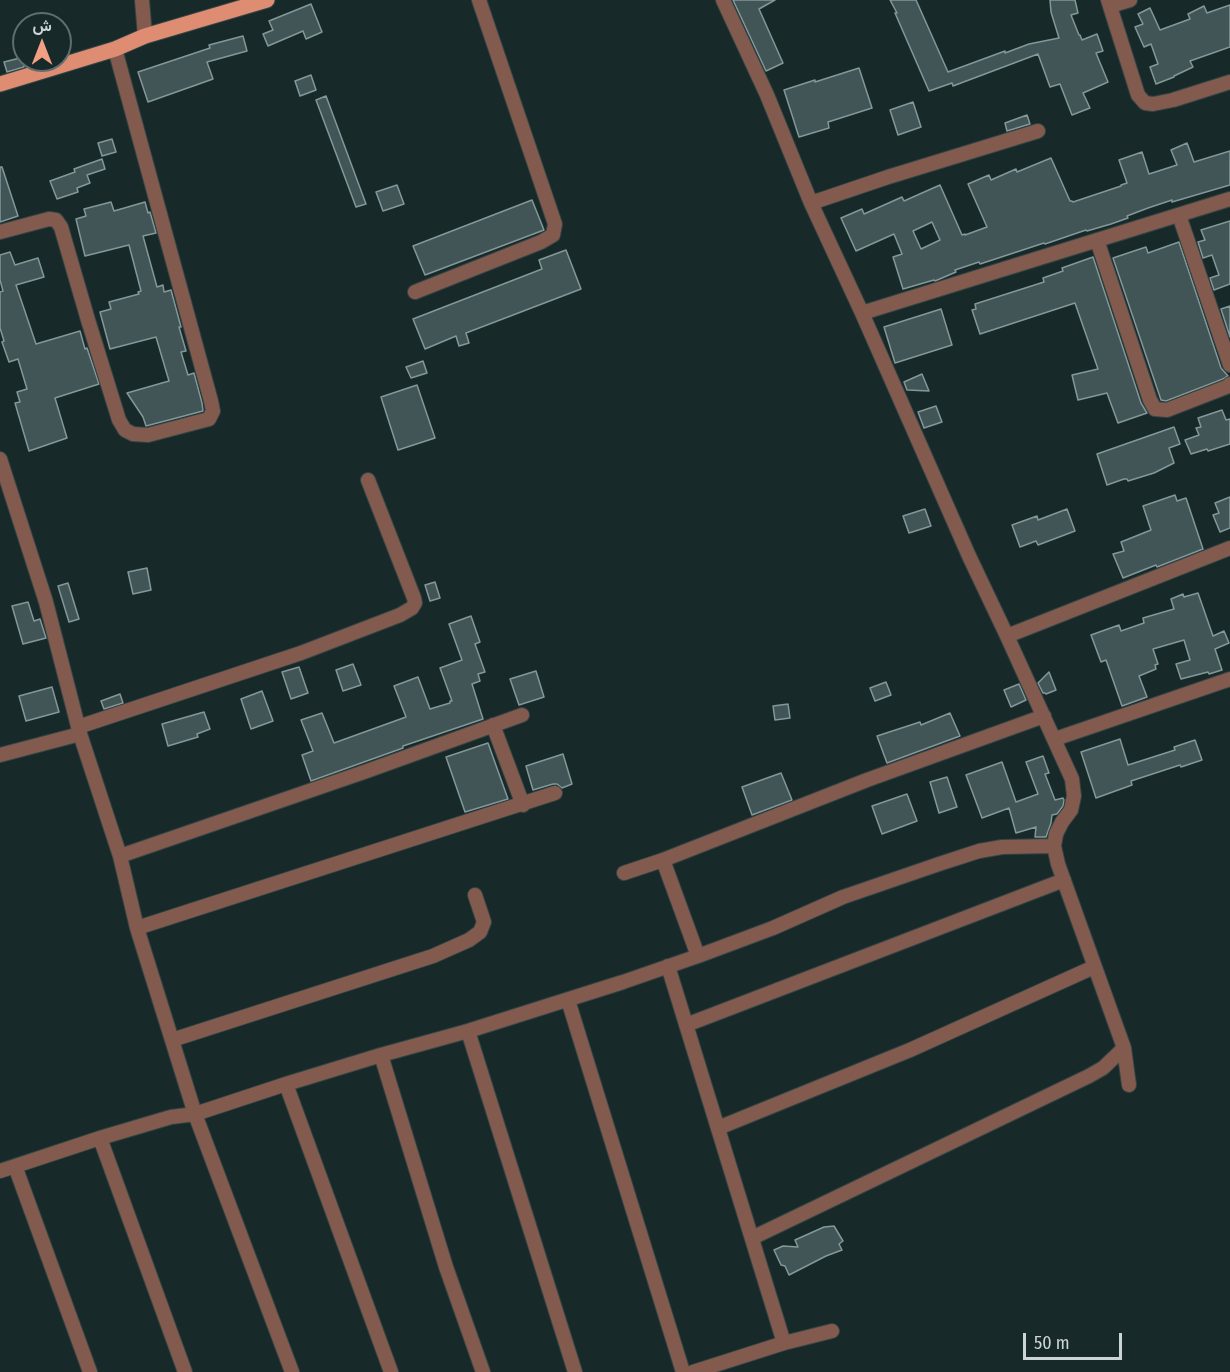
<!DOCTYPE html>
<html>
<head>
<meta charset="utf-8">
<style>
  body { margin:0 }
  #map { position:relative; width:1230px; height:1372px; overflow:hidden; background:#18292a; font-family:"Fira Sans Condensed",Vazirmatn,sans-serif }
  canvas { display:block }
  .north { position:absolute; left:12px; top:12px; width:60px; height:60px; box-sizing:border-box; background:#18292a; border:2px solid #606e6f; border-radius:50%; rotate:0deg; font-size:16px; font-weight:700; line-height:24px; text-align:center; color:#cbd5d6 }
  .north::after { content:''; display:block; margin:auto; width:21px; height:27px; background:#f39f83; clip-path:polygon(50% 0,100% 100%,50% 72%,0 100%) }
  .scale { position:absolute; left:1023px; top:1333px; width:99px; height:27px; box-sizing:border-box; border:3px solid #cbd5d6; border-top:0; padding-left:8px; font-size:18px; line-height:21px; white-space:nowrap; color:#cbd5d6; -webkit-text-stroke:4px #18292a; paint-order:stroke }
</style>
</head>
<body>
<div id="map">
<canvas width="1230" height="1372"></canvas>
<div class="north">ش</div>
<div class="scale">50 m</div>
</div>
<script>
const c = document.querySelector('canvas').getContext('2d');
c.lineJoin = 'round';
function fillPath(path, color) {
  c.fillStyle = color;
  c.fill(path, 'evenodd');
}
function toPath(rows) {
  const path = new Path2D();
  for (const r of rows) {
    path.moveTo(r[0], r[1]);
    for (let i = 2; i < r.length; i += 2) path.lineTo(r[i], r[i + 1]);
  }
  return path;
}
function trace(path, color, width, dash) {
  c.strokeStyle = color;
  c.lineWidth = width;
  c.lineCap = dash ? 'butt' : 'round';
  c.setLineDash(dash || []);
  c.stroke(path);
}
const building = toPath([
  [733,0,775,0,759,9,783,63,766,71,733,0],
  [890,0,916,0,948,72,1005,51,1005,53,1029,44,1059,38,1051,12,1050,0,1075,0,1078,13,1071,15,1079,35,1080,35,1082,40,1097,34,1103,51,1096,53,1108,82,1083,93,1090,108,1072,115,1060,84,1050,87,1038,54,953,86,952,83,929,91,895,13,897,13,890,0],
  [311,4,322,32,306,39,303,31,268,46,263,34,273,30,269,21,311,4],
  [1230,5,1230,47,1190,61,1193,67,1174,76,1174,77,1156,84,1150,67,1158,64,1151,44,1144,47,1135,27,1143,24,1138,14,1150,8,1160,30,1190,19,1188,14,1204,6,1207,13,1230,5],
  [243,36,247,51,207,62,213,79,148,102,138,72,210,48,209,45,243,36],
  [24,57,24,67,7,72,4,62,24,57],
  [859,68,872,108,828,122,829,128,799,137,784,90,815,80,815,82,859,68],
  [311,75,316,90,300,96,295,81,311,75],
  [326,96,366,204,356,207,316,100,326,96],
  [913,102,921,127,898,135,890,110,913,102],
  [1027,115,1030,124,1007,131,1005,123,1027,115],
  [112,139,116,152,102,156,98,143,112,139],
  [1187,143,1194,162,1230,151,1230,185,1172,202,1172,200,1148,208,1127,216,1128,218,1111,224,1087,231,1086,230,1045,244,1044,243,980,264,979,262,955,270,956,272,935,281,934,280,903,289,893,257,902,254,894,234,856,251,841,218,862,209,864,214,902,197,904,201,940,185,962,235,965,234,965,235,987,227,968,184,989,175,991,180,1016,169,1017,172,1051,158,1070,201,1072,201,1073,202,1121,186,1121,185,1127,183,1119,160,1142,152,1149,174,1177,165,1171,150,1187,143],
  [932,222,940,240,921,249,913,231,932,222],
  [102,159,105,169,87,175,90,183,77,188,78,192,57,199,50,181,75,172,74,169,102,159],
  [0,167,2,167,18,216,0,222,0,167],
  [397,185,404,204,383,211,376,192,397,185],
  [532,200,544,230,425,275,413,246,532,200],
  [111,202,114,211,145,202,148,213,150,212,156,233,143,236,157,287,163,285,164,292,171,290,181,327,179,327,186,351,181,352,188,375,194,373,202,403,203,411,146,426,143,417,127,393,169,381,156,337,110,349,100,312,111,309,109,302,139,294,138,292,141,291,129,245,85,256,76,219,86,216,84,209,111,202],
  [1230,221,1230,284,1214,290,1210,278,1219,275,1212,255,1203,258,1198,242,1205,240,1201,230,1230,221],
  [1179,242,1221,368,1228,376,1223,379,1166,401,1161,400,1113,258,1146,247,1148,253,1179,242],
  [566,250,581,289,466,333,469,343,459,346,456,336,425,349,413,319,542,269,539,260,566,250],
  [10,252,15,265,38,258,44,277,16,285,36,344,80,331,85,349,87,348,99,384,55,398,67,438,29,451,15,403,20,402,17,392,27,389,18,359,9,362,2,342,4,341,0,328,0,292,3,291,0,280,0,255,10,252],
  [1093,257,1141,403,1147,413,1118,423,1107,393,1078,400,1072,375,1098,369,1075,303,980,334,972,310,976,309,975,304,1044,282,1043,278,1063,271,1062,268,1093,257],
  [1230,306,1230,337,1221,309,1230,306],
  [941,309,952,345,895,363,884,327,941,309],
  [423,361,427,373,411,378,406,367,423,361],
  [922,374,929,391,907,390,904,382,922,374],
  [417,385,435,438,398,450,381,397,417,385],
  [936,406,942,422,924,428,918,412,936,406],
  [1222,410,1226,420,1230,419,1230,444,1208,451,1207,449,1191,454,1185,440,1199,435,1196,428,1201,427,1198,418,1222,410],
  [1174,427,1180,444,1169,448,1174,463,1154,473,1128,481,1127,479,1124,479,1107,485,1097,454,1174,427],
  [1175,495,1177,501,1186,498,1203,549,1157,567,1156,565,1123,578,1113,554,1124,551,1121,542,1151,530,1143,506,1175,495],
  [1230,497,1230,528,1220,532,1213,515,1219,513,1215,503,1230,497],
  [925,509,931,526,909,533,903,516,925,509],
  [1067,509,1075,531,1038,545,1036,541,1020,547,1012,525,1037,516,1038,520,1067,509],
  [147,568,151,590,133,594,128,572,147,568],
  [435,582,440,598,430,601,425,585,435,582],
  [68,583,79,619,69,622,58,586,68,583],
  [1198,593,1213,636,1224,631,1229,643,1215,649,1222,670,1209,674,1208,672,1181,679,1176,664,1190,660,1184,640,1153,649,1158,664,1155,665,1156,669,1139,676,1147,697,1122,706,1106,660,1101,662,1091,635,1119,625,1121,631,1144,623,1143,618,1174,609,1171,599,1183,594,1184,597,1198,593],
  [28,602,34,621,40,619,46,638,23,644,12,606,28,602],
  [471,616,480,642,475,644,485,672,478,674,480,681,472,684,483,719,403,746,403,748,311,781,302,755,313,751,301,720,322,713,334,743,406,717,394,686,418,677,430,709,450,703,450,701,452,701,440,668,462,660,449,624,471,616],
  [353,664,361,685,343,691,336,670,353,664],
  [299,667,308,693,291,699,282,672,299,667],
  [536,671,544,697,519,705,510,679,536,671],
  [1049,672,1056,690,1046,694,1045,693,1043,693,1038,683,1049,672],
  [886,682,891,695,875,701,870,688,886,682],
  [1019,684,1026,700,1011,707,1004,690,1019,684],
  [52,687,59,712,26,721,19,696,52,687],
  [262,691,273,721,251,729,241,699,262,691],
  [120,694,123,703,104,709,101,701,120,694],
  [788,704,790,718,775,720,773,706,788,704],
  [204,712,210,729,197,734,198,737,168,746,162,724,204,712],
  [950,713,960,736,887,763,877,736,920,722,921,725,950,713],
  [1120,739,1128,765,1175,750,1174,747,1195,740,1202,760,1181,767,1180,765,1131,781,1132,785,1096,798,1081,752,1120,739],
  [488,743,508,799,465,812,446,757,488,743],
  [563,754,572,784,562,788,557,784,553,784,533,790,526,766,563,754],
  [1043,756,1049,773,1045,774,1055,800,1063,798,1064,800,1063,806,1057,814,1052,815,1051,823,1046,837,1035,837,1036,827,1016,833,1009,808,982,818,966,775,1002,762,1016,802,1038,794,1026,762,1043,756],
  [781,773,792,800,752,815,742,787,781,773],
  [947,777,957,807,939,813,930,782,947,777],
  [907,794,917,821,882,834,872,806,907,794],
  [834,1226,843,1241,839,1244,842,1250,826,1256,789,1275,785,1266,781,1265,774,1250,783,1246,798,1247,795,1240,824,1227,834,1226]
]);
const minor = toPath([
  [142,0,145,36],
  [723,0,767,95,811,203,862,313,969,556,1007,636,1072,779,1074,796,1071,810,1062,822,1056,834,1054,846,1058,864,1124,1048,1129,1085],
  [1108,0,1138,95,1145,103,1153,104,1173,100,1230,82],
  [1110,6,1130,0],
  [811,203,888,177,1038,131],
  [1179,215,1230,365],
  [0,232,49,219,56,220,61,227,88,320,119,420,125,430,133,434,148,435,209,419,213,411,211,401,115,49],
  [1097,240,1150,400,1155,409,1167,410,1229,386,1230,384],
  [415,292,541,242,553,235,555,224,479,0],
  [862,313,1230,199],
  [0,459,46,602,80,734,120,856,137,928,195,1114,171,1117,100,1138,0,1171],
  [1007,636,1230,548],
  [493,725,523,805],
  [78,727,301,653,400,615,412,608,415,603,414,598,368,480],
  [1055,739,1230,679],
  [0,755,80,734],
  [120,856,367,771,522,715],
  [663,860,698,956],
  [624,873,663,860,867,780,1044,716],
  [137,928,555,793],
  [668,966,784,1343],
  [568,1000,683,1372],
  [686,1025,1064,880],
  [468,1031,575,1372],
  [172,1040,433,956,469,940,480,932,484,922,475,895],
  [381,1055,446,1267,483,1372],
  [286,1084,391,1372],
  [718,1128,910,1050,1094,967],
  [100,1138,185,1372],
  [15,1166,90,1372],
  [752,1238,1089,1076,1103,1068,1124,1048],
  [292,1372,195,1114,286,1084,381,1055,468,1031,623,982,698,956,773,928,843,897,939,864,979,851,1002,847,1054,846],
  [693,1372,784,1343,832,1331]
]);
const major = toPath([
  [0,84,115,49,145,36,267,0]
]);
fillPath(building, '#425556');
trace(building, '#839899', 1.5);
trace(minor, '#354546', 16);
trace(major, '#354546', 17);
trace(minor, '#825b4e', 14);
trace(major, '#de8d73', 15);
</script>
</body>
</html>
